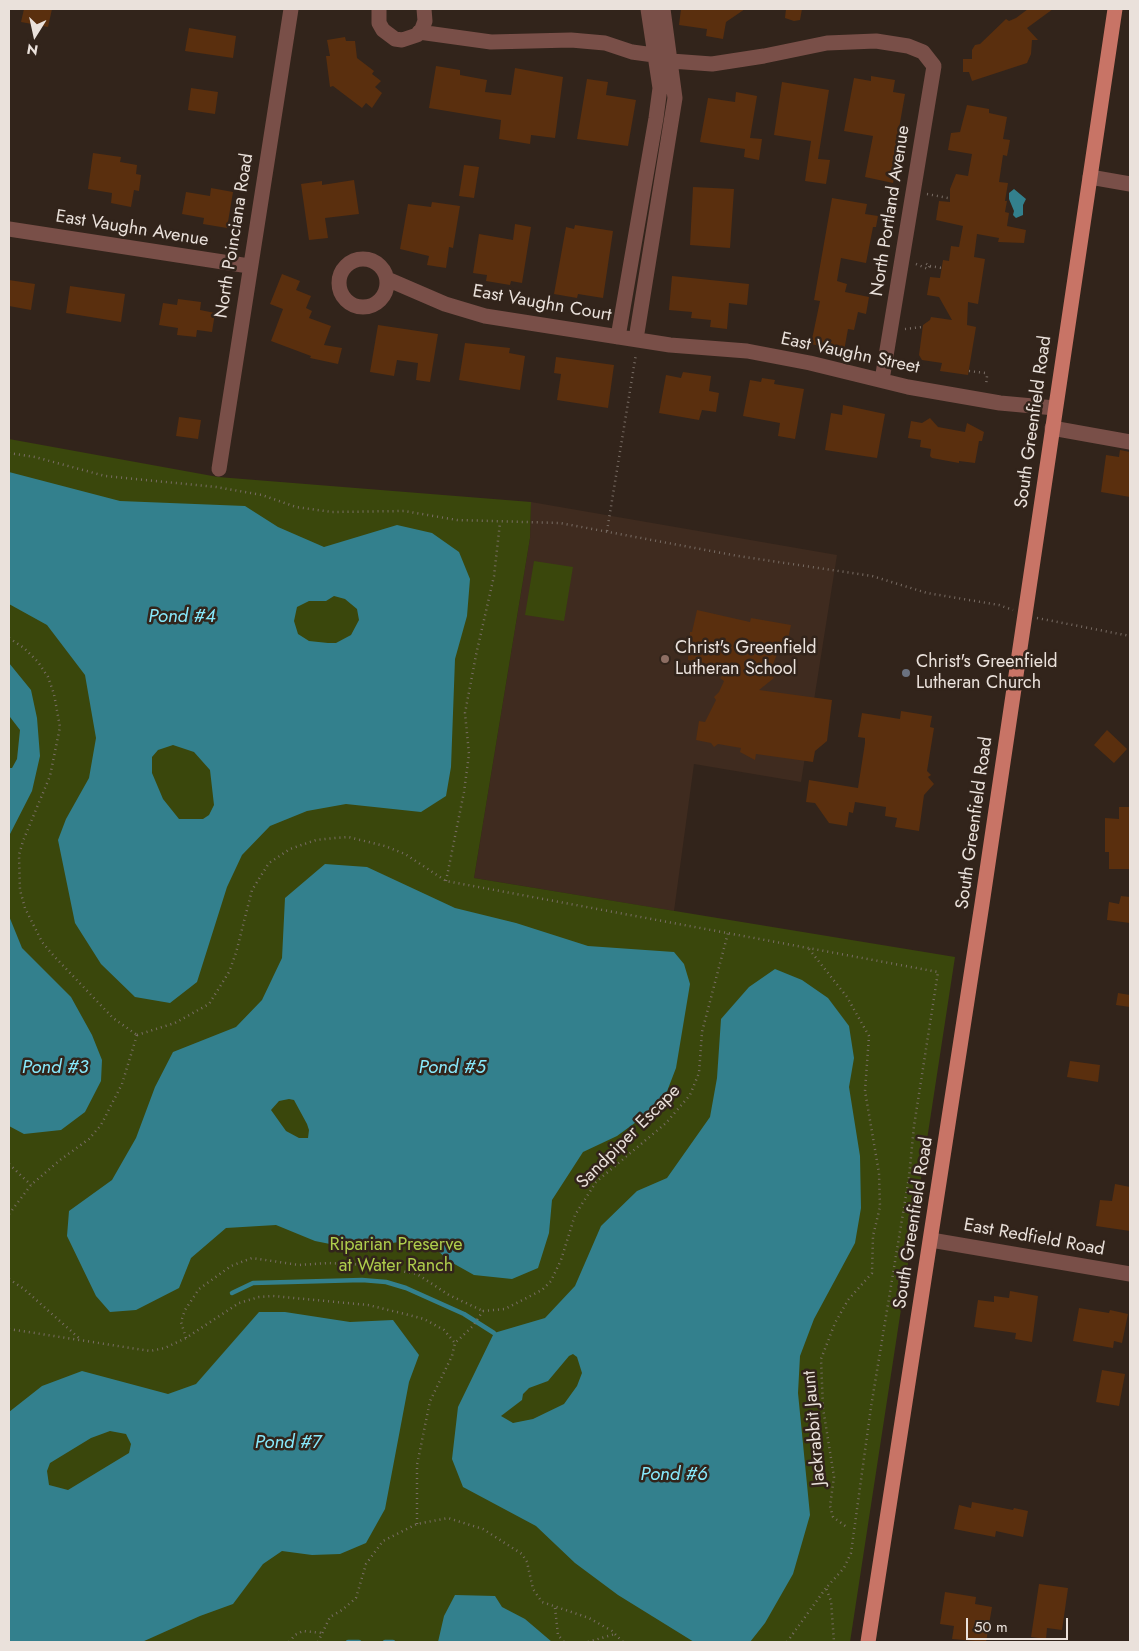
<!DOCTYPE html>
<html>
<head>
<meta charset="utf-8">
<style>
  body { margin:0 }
  #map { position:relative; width:1139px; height:1651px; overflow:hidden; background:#32241b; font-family:Jost,sans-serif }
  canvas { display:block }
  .frame { position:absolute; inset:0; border:10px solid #eae1db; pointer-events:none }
  .north { position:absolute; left:10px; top:10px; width:50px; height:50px; -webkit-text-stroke:4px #32241b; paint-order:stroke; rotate:190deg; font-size:14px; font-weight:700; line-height:20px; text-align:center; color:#eae1db }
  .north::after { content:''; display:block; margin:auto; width:18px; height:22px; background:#eae1db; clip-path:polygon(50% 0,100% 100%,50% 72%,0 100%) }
  .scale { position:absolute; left:966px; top:1618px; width:102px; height:22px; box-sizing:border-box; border:2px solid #eae1db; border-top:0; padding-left:6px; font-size:15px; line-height:18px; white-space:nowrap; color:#eae1db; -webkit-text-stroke:4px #32241b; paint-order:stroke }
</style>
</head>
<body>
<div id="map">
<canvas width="1139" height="1651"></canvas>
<div class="frame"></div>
<div class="north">N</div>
<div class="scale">50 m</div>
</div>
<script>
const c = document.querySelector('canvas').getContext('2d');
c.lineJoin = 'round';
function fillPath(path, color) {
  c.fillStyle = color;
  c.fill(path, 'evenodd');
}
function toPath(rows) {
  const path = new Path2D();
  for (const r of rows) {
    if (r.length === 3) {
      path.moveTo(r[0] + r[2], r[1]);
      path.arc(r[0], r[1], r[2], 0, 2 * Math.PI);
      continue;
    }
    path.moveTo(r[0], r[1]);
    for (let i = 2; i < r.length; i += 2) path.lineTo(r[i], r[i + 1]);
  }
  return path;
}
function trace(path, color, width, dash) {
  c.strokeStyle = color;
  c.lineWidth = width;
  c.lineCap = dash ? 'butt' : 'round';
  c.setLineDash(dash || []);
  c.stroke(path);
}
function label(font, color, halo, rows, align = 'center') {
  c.font = font + ' Jost,sans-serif';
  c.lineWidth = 5;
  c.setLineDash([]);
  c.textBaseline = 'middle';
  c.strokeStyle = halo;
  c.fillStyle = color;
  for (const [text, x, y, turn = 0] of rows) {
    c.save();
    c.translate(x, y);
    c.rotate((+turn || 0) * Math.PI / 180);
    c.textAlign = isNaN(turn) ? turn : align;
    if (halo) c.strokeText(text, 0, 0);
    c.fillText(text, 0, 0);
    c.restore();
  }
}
const built = toPath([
  [531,502,837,555,801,782,694,764,674,911,474,878,530,538]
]);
const green = toPath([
  [9,439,218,477,531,502,530,538,474,878,955,957,850,1642,9,1642],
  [534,561,573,567,564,621,525,615]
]);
const water = toPath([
  [1014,189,1026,199,1023,205,1023,215,1016,218,1013,215,1014,211,1009,199,1009,193],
  [9,472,120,501,245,506,278,527,324,547,397,525,432,533,459,552,470,579,467,616,455,659,451,767,446,796,421,812,346,804,307,811,270,826,242,855,227,887,197,982,170,1003,135,997,101,964,75,923,58,840,66,819,89,778,96,738,85,675,47,625,9,604],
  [334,596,345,599,357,609,359,620,351,635,336,643,328,643,309,641,298,634,294,621,297,607,309,601,326,601],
  [173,745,194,752,210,770,214,805,209,815,203,819,179,819,163,799,152,773,152,757,158,750],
  [9,663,31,690,37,718,40,756,32,791,9,836,9,768,12,768,17,759,20,730,10,717,9,711],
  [325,864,367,867,455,908,516,923,588,946,674,952,684,964,690,984,676,1068,666,1094,647,1114,617,1136,583,1152,552,1200,549,1233,538,1268,512,1279,474,1275,449,1261,425,1239,350,1248,315,1241,276,1225,226,1228,191,1258,179,1288,136,1310,110,1312,96,1296,67,1236,69,1211,112,1180,136,1138,155,1087,173,1052,236,1027,262,1000,282,958,285,898],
  [289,1099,294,1100,307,1124,309,1130,308,1138,299,1138,286,1131,271,1110,279,1101],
  [9,916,22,948,71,997,92,1035,102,1060,101,1081,85,1112,61,1130,24,1134,9,1126],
  [775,969,802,980,828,998,849,1026,854,1058,849,1087,860,1156,861,1208,855,1243,814,1319,800,1356,798,1393,810,1515,793,1574,765,1623,750,1642,694,1642,618,1595,575,1563,536,1526,463,1487,452,1459,458,1407,494,1333,545,1318,575,1286,601,1226,637,1191,667,1178,710,1117,717,1078,721,1019,749,987],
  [573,1354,577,1357,582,1373,577,1386,564,1404,533,1419,513,1423,501,1416,522,1400,523,1394,529,1388,548,1381,569,1356],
  [259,1312,285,1312,350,1322,393,1320,419,1355,409,1382,385,1509,366,1543,340,1554,312,1555,282,1551,263,1564,233,1604,200,1616,142,1642,9,1642,9,1412,42,1386,82,1371,168,1394,196,1384],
  [110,1431,126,1434,131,1444,129,1453,68,1490,49,1485,47,1471,50,1463,91,1438],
  [455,1595,495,1596,502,1607,525,1619,552,1642,438,1642,444,1616]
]);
const stream = toPath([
  [232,1293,253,1283,362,1280,386,1282,406,1288,464,1314,494,1333],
  [348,1642,359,1642],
  [385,1642,393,1642]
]);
const building = toPath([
  [24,9,52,9,48,27,21,22],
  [681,9,745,9,726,22,723,39,706,36,707,29,679,25],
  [786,9,802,9,800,20,794,21,785,18],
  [1028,9,1053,9,1027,28,1038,40,1032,40,1031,54,1027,63,972,81,969,72,963,72,963,59,972,59,972,50,975,45,980,44,1006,19,1009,21,1016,18],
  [189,28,236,36,233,58,185,51],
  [345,37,346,41,355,41,357,58,374,71,372,74,381,81,375,87,382,93,372,108,366,103,362,108,333,86,330,87,326,56,330,56,327,40],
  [436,66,460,70,460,75,487,80,485,92,511,95,515,68,563,77,555,138,531,135,530,144,499,139,501,120,429,108],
  [871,76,895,80,893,92,905,94,892,169,896,170,893,183,865,177,873,136,844,131,854,78,871,81],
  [587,79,608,82,606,95,636,100,628,146,577,139],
  [782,82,829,90,818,159,830,160,826,184,805,181,811,141,774,135],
  [191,88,218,92,215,114,188,110],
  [736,92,757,96,750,138,762,139,759,160,744,157,745,149,700,142,708,98,735,102],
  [967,105,989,109,989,113,1007,117,1003,139,1010,140,1007,156,1003,155,999,182,1008,183,1005,201,1007,201,1005,212,1009,213,1007,226,1026,230,1024,243,998,242,999,238,977,234,974,257,985,259,978,304,968,302,967,325,976,327,968,375,940,371,942,363,922,360,919,355,923,325,930,320,931,317,952,320,939,297,927,295,930,277,940,278,943,260,949,261,951,246,959,247,963,226,936,220,939,201,950,202,950,189,956,174,968,176,972,154,948,150,951,133,960,132],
  [93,153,121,157,120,162,137,165,136,174,141,175,139,191,134,190,131,207,111,203,112,193,88,189],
  [464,165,479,167,474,198,459,196],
  [354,180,359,214,325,218,328,238,309,240,301,184,322,181,322,185],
  [693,187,734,189,730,248,690,245],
  [211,188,233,192,227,228,203,224,204,218,182,214,186,192,210,196],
  [832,198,867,204,865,214,878,216,876,227,873,227,866,263,841,258,837,281,847,284,845,292,869,297,866,314,858,312,854,330,848,329,844,351,811,344,820,301,814,300],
  [432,202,460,206,453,248,449,247,446,268,427,265,429,256,400,249,408,204,431,207],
  [515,224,531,227,522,283,511,281,510,285,486,281,487,275,473,273,479,234,513,240],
  [575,225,613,231,603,298,578,294,577,298,554,294,566,227,574,229],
  [282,274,300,281,296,290,311,296,306,308,312,311,309,318,331,326,324,345,342,348,338,364,310,358,311,356,271,341,283,309,270,304],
  [672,276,749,284,747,305,729,303,727,329,710,327,711,320,691,318,692,312,669,310],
  [9,280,35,284,31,310,9,306],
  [70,286,125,294,121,322,66,313],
  [178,299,201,302,200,310,215,313,212,332,197,330,196,337,177,335,178,328,159,325,163,303,177,305],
  [378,325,438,334,430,382,416,380,418,363,397,360,394,376,370,372],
  [465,343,510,348,509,353,525,356,520,390,459,380],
  [556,357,614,365,608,408,557,400,561,374,554,373],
  [683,372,711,376,709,391,719,393,716,412,702,410,699,420,659,413,666,375,681,378],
  [762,378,775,380,774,384,804,389,795,439,778,436,780,423,743,416,750,380,761,382],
  [843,405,885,414,877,458,825,450,831,413,842,415],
  [179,417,201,420,198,439,176,436],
  [930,418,938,427,965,432,967,423,984,432,982,441,979,441,975,463,959,461,959,463,932,458,930,456,931,449,920,447,921,440,908,438,911,421,922,423],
  [1120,450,1130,452,1130,497,1101,492,1106,455,1119,457],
  [697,610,750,622,751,618,791,625,786,648,783,654,778,652,769,673,774,678,759,690,832,700,827,741,815,751,813,762,756,754,755,760,740,752,741,748,718,744,714,747,711,743,696,740,699,721,705,722,716,700,714,697,719,692,724,681,720,678,730,668,688,660,690,632,692,632],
  [901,711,932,716,930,727,934,728,927,771,931,775,928,777,934,784,924,795,919,831,895,827,897,818,885,816,886,807,855,802,853,813,849,812,847,826,829,823,815,803,806,802,809,780,858,788,865,743,865,738,858,737,862,713,900,719],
  [1107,730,1127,749,1114,763,1094,745],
  [1119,807,1130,807,1130,869,1109,869,1109,852,1105,852,1105,818,1119,819],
  [1121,896,1130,897,1130,923,1107,920,1109,902,1119,904],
  [1118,993,1130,995,1130,1007,1116,1005],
  [1070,1061,1100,1065,1098,1082,1067,1077],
  [1115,1184,1130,1187,1130,1231,1096,1226,1100,1200,1112,1201],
  [1010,1291,1038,1296,1032,1342,1015,1339,1016,1333,974,1327,978,1300,994,1302,994,1296,1009,1298],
  [1079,1308,1109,1313,1110,1310,1128,1314,1122,1343,1114,1341,1113,1348,1073,1341],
  [1102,1370,1125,1374,1119,1406,1096,1402],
  [972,1502,1013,1510,1014,1508,1028,1511,1023,1537,996,1531,995,1537,954,1529,959,1505,971,1508],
  [1039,1584,1068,1588,1062,1630,1047,1628,1046,1639,1031,1637],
  [945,1592,976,1597,975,1604,992,1607,986,1642,952,1639,954,1626,940,1624]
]);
const path = toPath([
  [927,194,948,198],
  [916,264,928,269,930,266,925,263,924,265],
  [930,266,942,268],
  [905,329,922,327],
  [969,371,985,373,987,376,986,386],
  [9,453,35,457,105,476,216,487,262,495,296,507,332,512,404,511,457,520,560,523,738,556,872,576,927,593,999,605,1013,610],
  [607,531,636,354],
  [1037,618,1130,636],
  [9,638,24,648,38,662,48,677,54,694,60,727,50,776,23,841,19,855,20,890,25,908,42,942,53,955,113,1018,137,1035],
  [446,881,464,792,469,754,465,713,476,655,494,576,500,523],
  [809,949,847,997,869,1036,865,1091,879,1173,880,1207,873,1236,872,1273,848,1300,835,1323,821,1359,823,1408,834,1477,830,1506,833,1517,848,1528],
  [137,1035,175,1023,209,1004,229,972,236,953,252,890,269,863,290,849,316,840,335,838,348,837,385,846,405,854,446,881,938,972,914,1126,909,1177,871,1407,851,1553,844,1568,826,1588,831,1601,834,1642],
  [9,1164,31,1185],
  [9,1214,31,1185,60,1160,89,1139,101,1125,122,1084,137,1035],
  [9,1279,24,1289,80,1339],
  [483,1311,505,1309,542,1290,551,1281,561,1260,575,1215,596,1182,666,1123,690,1095,699,1073,702,1032,728,933],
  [9,1329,150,1351,165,1348,186,1338,239,1303,259,1297,273,1296,368,1305,405,1314,424,1319,444,1330,455,1343],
  [186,1338,181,1322,185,1310,199,1289,231,1266,252,1258,299,1265,328,1263,368,1265,417,1274,449,1295,483,1311],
  [417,1524,417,1465,430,1401,452,1356,455,1343,473,1326,483,1311],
  [555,1608,558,1635,564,1642],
  [289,1642,295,1635,303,1631,323,1633],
  [318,1642,330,1617,342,1610,356,1598,366,1564,383,1541,417,1524,448,1518,483,1529,522,1554,527,1562,533,1589,542,1602,589,1618,612,1631,623,1642],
  [588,1642,615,1634],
  [787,1642,826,1588]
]);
const minor = toPath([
  [379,9,379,23,383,30,395,39,402,40,417,35,422,29,425,21,424,9],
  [419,32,491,42,571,40,605,43,632,52,654,55,671,61,712,64,764,56,827,43,876,41,908,46,923,52,934,66,882,380],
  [1090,177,1130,184],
  [9,229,249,266],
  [363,283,24],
  [387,279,445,304,485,316,670,345,747,351,810,363,908,387,1000,403,1055,408],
  [618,337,656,118,660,88,648,9],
  [636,339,675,98,663,9],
  [1052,428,1130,442],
  [219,469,291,9],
  [931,1240,1130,1274]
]);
const major = toPath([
  [868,1642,982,904,1115,9]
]);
const markers = [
  [665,659,5,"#8d6e63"],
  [906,673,5,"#6b7280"]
];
const streetNames = [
  ["North Portland Avenue",891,211,-81],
  ["East Vaughn Avenue",132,229,9],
  ["North Poinciana Road",235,236,-81],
  ["East Vaughn Court",542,304,10],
  ["East Vaughn Street",850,354,12],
  ["South Greenfield Road",1034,422,-82],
  ["South Greenfield Road",975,823,-82],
  ["Sandpiper Escape",629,1137,-45],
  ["South Greenfield Road",914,1223,-81],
  ["East Redfield Road",1034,1238,10],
  ["Jackrabbit Jaunt",815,1428,-95]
];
const poiNames = [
  ["Christ's Greenfield",675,649],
  ["Lutheran School",675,670],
  ["Christ's Greenfield",916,663],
  ["Lutheran Church",916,684]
];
const parkNames = [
  ["Riparian Preserve",396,1246],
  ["at Water Ranch",396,1267]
];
const waterNames = [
  ["Pond #4",182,617],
  ["Pond #3",55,1068],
  ["Pond #5",452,1068],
  ["Pond #7",288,1443],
  ["Pond #6",674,1475]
];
fillPath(built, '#3f2b1f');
fillPath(green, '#3a470c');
fillPath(water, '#33808d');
trace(stream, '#33808d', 4.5);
fillPath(building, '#5a2f0e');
trace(path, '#796d65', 2.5, [1, 4]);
trace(minor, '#794f48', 15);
trace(major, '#c87466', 15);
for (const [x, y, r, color] of markers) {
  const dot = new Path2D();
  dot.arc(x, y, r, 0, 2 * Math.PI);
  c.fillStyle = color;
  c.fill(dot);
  trace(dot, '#32241b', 2);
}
label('18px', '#eae1db', '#32241b', streetNames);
label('18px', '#eae1db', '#32241b', poiNames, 'left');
label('18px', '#aecd4c', '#32241b', parkNames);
label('italic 19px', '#88e9fc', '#32241b', waterNames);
</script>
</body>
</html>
